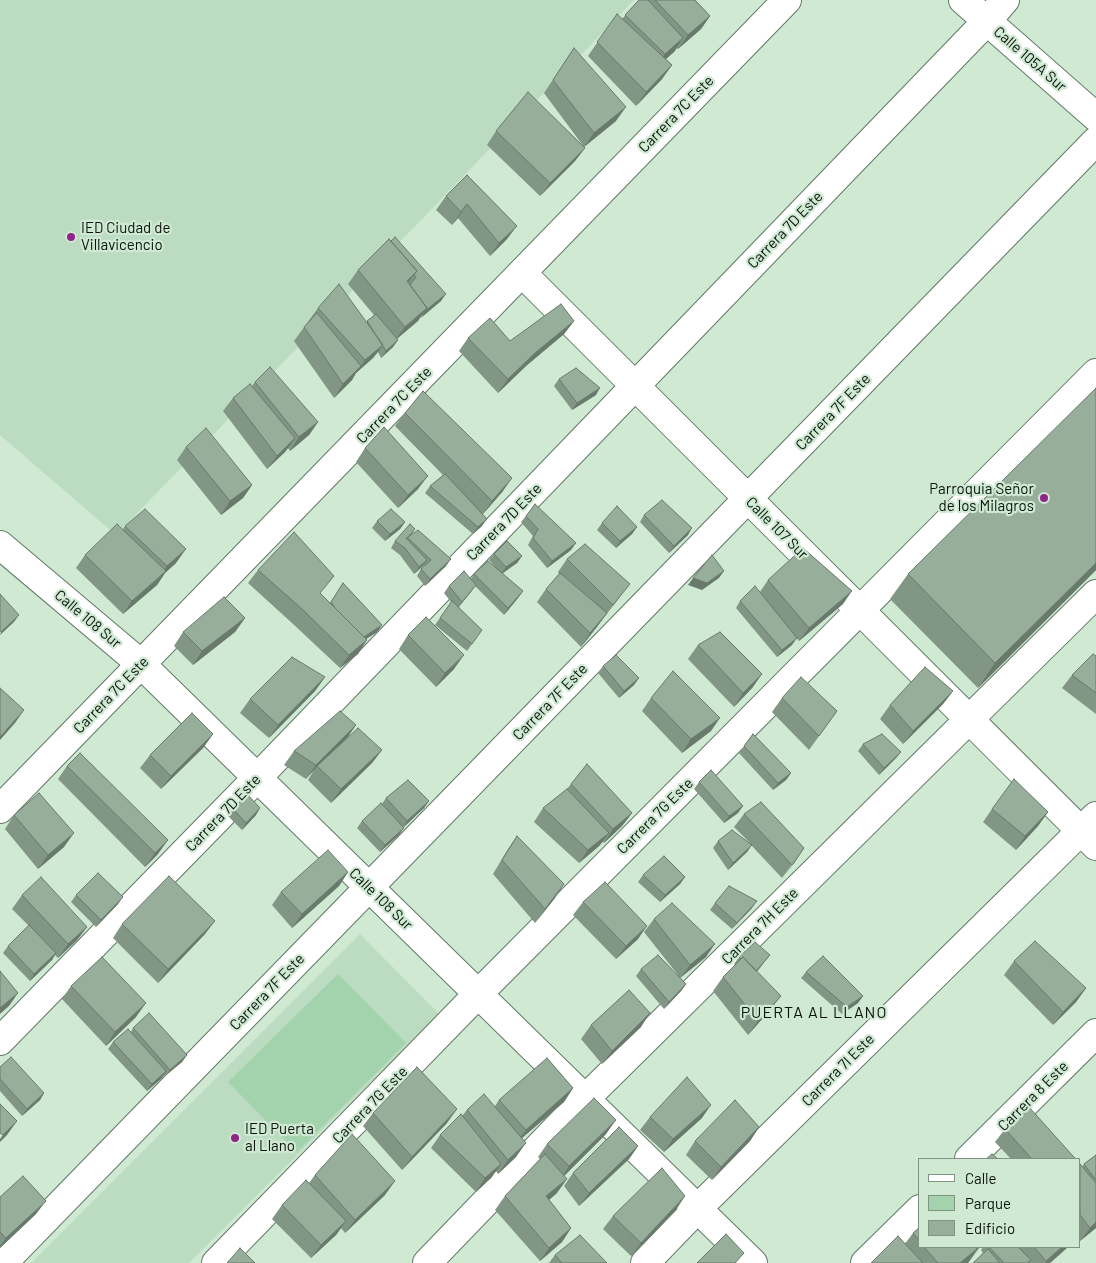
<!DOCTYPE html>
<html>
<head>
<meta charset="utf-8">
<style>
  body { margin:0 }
  #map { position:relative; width:1096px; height:1263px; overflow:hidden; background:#cfe9d3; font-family:Barlow,sans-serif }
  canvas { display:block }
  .legend { position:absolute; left:918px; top:1158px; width:162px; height:90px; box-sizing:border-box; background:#cfe9d3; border:1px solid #809383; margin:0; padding:6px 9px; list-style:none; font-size:15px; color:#0a130c }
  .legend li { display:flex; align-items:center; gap:10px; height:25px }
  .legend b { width:25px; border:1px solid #809383 }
</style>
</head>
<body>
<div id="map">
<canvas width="1096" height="1263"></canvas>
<ul class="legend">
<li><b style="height:6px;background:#fff"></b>Calle</li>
<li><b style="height:14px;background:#a2d3ac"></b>Parque</li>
<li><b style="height:14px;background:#96ae9a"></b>Edificio</li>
</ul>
</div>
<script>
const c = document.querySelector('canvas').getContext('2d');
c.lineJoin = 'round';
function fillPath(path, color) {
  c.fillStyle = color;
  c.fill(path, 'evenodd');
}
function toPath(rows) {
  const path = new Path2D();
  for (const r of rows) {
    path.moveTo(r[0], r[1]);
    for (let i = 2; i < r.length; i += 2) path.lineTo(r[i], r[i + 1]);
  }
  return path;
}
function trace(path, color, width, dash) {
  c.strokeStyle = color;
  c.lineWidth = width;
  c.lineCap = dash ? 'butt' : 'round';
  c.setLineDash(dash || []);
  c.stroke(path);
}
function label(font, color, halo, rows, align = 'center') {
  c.font = font + ' Barlow,sans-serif';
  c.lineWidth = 4.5;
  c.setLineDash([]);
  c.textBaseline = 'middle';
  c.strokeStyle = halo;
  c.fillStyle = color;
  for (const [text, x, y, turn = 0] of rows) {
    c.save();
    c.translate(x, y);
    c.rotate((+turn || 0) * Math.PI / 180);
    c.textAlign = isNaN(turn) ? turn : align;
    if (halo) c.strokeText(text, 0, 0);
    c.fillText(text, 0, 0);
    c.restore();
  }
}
const built = toPath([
  [0,0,634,0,116,535,0,435],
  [360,934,439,1014,189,1263,31,1263]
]);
const green = toPath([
  [338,974,406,1043,297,1152,228,1082]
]);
const minor = toPath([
  [522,273,1096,846],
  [0,545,141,664],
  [0,1041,257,778,987,21,1005,0],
  [969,1159,1096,1033],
  [3,1263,1096,141],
  [216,1263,478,994,1096,373],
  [427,1263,585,1099,1096,594],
  [645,1263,697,1209,1096,816],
  [865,1263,920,1209]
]);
const tertiary = toPath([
  [963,0,1096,117],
  [141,664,753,1263],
  [0,809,787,0]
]);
const wall = toPath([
  [639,0,695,0,710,16,701,29,678,49,677,48,674,52,665,59,672,65,662,79,636,106,588,56,617,14,622,19],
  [574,48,616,121,584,147,544,93],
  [496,131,585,148,575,161,540,196,487,145],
  [467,175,507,239,490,256,458,218,452,225,436,210,446,196],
  [389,239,441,301,420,317,418,321,397,339,398,340,393,347,381,358,378,352,373,358,356,373,352,380,334,398,294,341,318,308,366,322,374,315,348,284,358,270],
  [574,321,564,334,526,366,498,393,459,351,468,338,510,341],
  [559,379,596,395,572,410,554,386],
  [255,382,318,422,309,435,290,451,288,448,285,452,267,469,223,411,233,398,252,386],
  [405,413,503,491,483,514,482,526,473,534,425,493,430,486,443,475,395,426],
  [186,447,252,485,243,498,221,515,177,460],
  [365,448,418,489,398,508,356,462],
  [644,515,688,535,669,553,640,522],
  [526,516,571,550,547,568,528,545,533,536,521,522],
  [377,521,405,522,400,529,385,541,372,528],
  [602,523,637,527,632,534,616,548,597,530],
  [125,526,176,563,165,573,157,585,123,614,76,568,85,555,123,529],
  [415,529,411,535,446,566,425,586,417,576,421,569,425,566,424,565,414,574,400,555,391,548,395,541],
  [494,554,522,556,517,563,502,574,523,591,518,598,504,615,475,586,459,607,477,637,467,651,435,625,451,602,444,593,449,586,471,579,474,574,497,569,489,560],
  [567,559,620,597,581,647,537,602,546,589,559,574,558,572],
  [258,570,321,594,330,603,343,583,382,625,377,632,366,639,358,654,340,668,292,623,248,583],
  [1096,570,978,688,890,599,908,574],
  [768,580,843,604,799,641,793,634,792,645,777,657,736,608,740,601,760,592],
  [245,618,235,632,193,665,174,646,183,632],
  [408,635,454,669,436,687,399,649],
  [698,645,753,687,734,707,688,659],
  [1096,656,1096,714,1062,688,1072,675],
  [603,666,639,678,634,685,619,698,598,673],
  [325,677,315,691,269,738,240,713,250,699],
  [953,691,943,704,903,744,880,719,890,705],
  [651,698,711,731,682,753,642,711],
  [782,698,837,711,809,750,772,712],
  [356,725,347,738,382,750,372,763,331,803,308,780,314,770,306,779,284,765,294,751],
  [213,734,203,748,161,789,140,768,150,755],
  [753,734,791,773,786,780,773,790,739,753],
  [863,744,901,752,896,758,879,775,858,751],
  [67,766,158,854,145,867,58,779],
  [699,782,738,813,724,823,694,789],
  [571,784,632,813,622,826,604,843,603,842,599,846,579,863,534,822,543,808,567,789],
  [386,798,429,801,424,808,403,827,399,835,380,852,357,828,362,821,382,804],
  [233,809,256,815,242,830,228,816],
  [992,809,1048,812,1038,826,1016,850,983,822],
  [744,814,804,848,782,878,751,845,747,852,728,870,713,848,718,841,750,843,734,827],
  [14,815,64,847,38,869,5,829],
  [517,836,555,898,535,923,493,874,508,849],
  [348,872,339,886,292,928,272,905,281,892],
  [643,875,685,877,680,884,660,902,638,882],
  [22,895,87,927,77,940,58,958,55,955,52,960,30,981,3,953,8,946,29,926,12,909],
  [76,895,118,904,96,927,71,902],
  [583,902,638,939,616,959,573,915],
  [715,903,752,908,732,929,710,910],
  [654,919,706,957,680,978,686,984,681,991,664,1009,636,976,641,969,678,975,644,932],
  [122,924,205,934,158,983,113,938],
  [770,955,757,972,771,1009,748,1035,713,991,723,977,735,965,734,964,739,957],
  [1014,961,1086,988,1076,1002,1053,1025,1004,975],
  [806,972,863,996,858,1003,842,1014,801,978],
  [71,986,136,1017,106,1046,62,999],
  [591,1025,641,1027,602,1064,581,1039],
  [133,1028,187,1055,182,1062,165,1076,164,1075,162,1078,147,1091,108,1049,113,1042,131,1032],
  [0,1067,44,1093,40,1100,22,1116,0,1091],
  [573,1088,564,1102,522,1138,516,1157,498,1174,496,1171,491,1178,476,1192,431,1148,440,1135,462,1116,467,1110,495,1106,499,1100],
  [373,1113,447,1123,402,1170,363,1126],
  [650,1117,702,1118,664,1152,640,1130],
  [759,1127,750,1141,712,1180,686,1155,695,1141],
  [1005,1129,1076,1159,1011,1159,995,1142],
  [606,1134,564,1176,557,1193,549,1200,571,1228,562,1242,540,1261,495,1210,505,1196,540,1159,538,1157,547,1144],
  [638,1146,629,1159,579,1206,564,1186,573,1173],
  [1096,1155,1096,1228,1080,1241,1080,1164,1082,1167,1084,1164],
  [315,1175,385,1195,345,1233,341,1228,336,1235,311,1258,272,1219,282,1205,309,1183],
  [0,1197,36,1214,0,1248],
  [676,1210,631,1256,603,1229,613,1216],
  [920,1227,920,1247,980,1247,968,1263,871,1263,905,1244,913,1233],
  [983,1247,1068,1247,1050,1263,973,1263,983,1253,981,1250],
  [555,1255,607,1263,549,1263]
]);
const shadedWall = toPath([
  [710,16,701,29,678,49,688,35],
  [683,38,674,52,656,68,665,54],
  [672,65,662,79,636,106,646,92],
  [626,107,616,121,584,147,594,133],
  [585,148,575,161,540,196,550,183],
  [467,204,458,218,452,225,461,212],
  [517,226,507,239,490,256,499,243],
  [417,271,407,284,407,281],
  [446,294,441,301,421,318,425,311],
  [427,308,418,321,395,340,405,327],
  [574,321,564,334,526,366,498,393,508,379,535,353],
  [398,340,393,347,381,358,386,351],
  [383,345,373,358,356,373,352,380,334,398,343,384,361,366,365,360],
  [600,388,596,395,572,410,577,403],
  [318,422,309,435,290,451,299,437],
  [295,438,285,452,267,469,277,456],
  [428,476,418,489,398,508,408,495],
  [512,478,503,491,483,514,492,501],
  [252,485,243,498,221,515,230,501],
  [487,519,482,526,473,534,478,527],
  [405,522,400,529,385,541,390,534],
  [637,527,632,534,616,548,620,541],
  [692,528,688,535,669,553,674,546],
  [576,543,571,550,547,568,552,561],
  [186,549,176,563,165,573,157,585,123,614,132,601,159,578,167,566],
  [522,556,517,563,501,574,506,567],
  [451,559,446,566,425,586,430,579],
  [427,560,423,566,414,574,419,567],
  [1096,563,1096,570,978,688,995,663],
  [724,571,719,578,702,590,688,585,693,578],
  [476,585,471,592,457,609,462,602],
  [523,591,518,598,504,615,508,608],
  [852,591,843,604,799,641,809,628],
  [607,613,597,627,581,647,590,633],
  [19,615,14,622,0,635,1,632],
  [245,618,235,632,193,665,202,651],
  [382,625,377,632,352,648,357,641],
  [797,638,792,645,777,657,782,650],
  [367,640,358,654,340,668,349,655],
  [464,655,454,669,436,687,445,673],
  [762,674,753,687,734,707,743,693],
  [325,677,315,691,269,738,278,725],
  [639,678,634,685,619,698,624,691],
  [953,691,943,704,903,744,913,731],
  [24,710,15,723,0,740,0,737],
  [720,718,711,731,682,753,691,739],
  [356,725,347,738,317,766,314,770,306,779,316,765],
  [213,734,203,748,161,789,171,776],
  [382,750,372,763,331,803,341,789],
  [901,752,896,758,879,775,884,768],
  [791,773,786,780,773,790,778,783],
  [429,801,424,808,403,828,407,821],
  [743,806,738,813,724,823,729,816],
  [260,808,256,815,242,830,246,823],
  [1048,812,1038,826,1016,850,1025,836],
  [632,813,622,826,604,843,613,829],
  [404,828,399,835,380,852,385,845],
  [74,833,64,847,38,869,48,855],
  [609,833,599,846,579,863,588,850],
  [168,840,158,854,145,867,155,853],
  [752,845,747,852,728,870,733,863],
  [804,848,795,862,782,878,792,865],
  [348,872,339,886,292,928,302,914],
  [685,877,680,884,660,902,665,895],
  [564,884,555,898,535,923,545,909],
  [123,897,118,904,96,927,101,920],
  [757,901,752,908,732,929,737,923],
  [215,921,205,934,158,983,168,969],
  [647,926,638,939,616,959,626,946],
  [87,927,77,940,58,958,68,944],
  [715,944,706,957,680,978,690,965],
  [56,953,52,960,30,981,34,974],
  [686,984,681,991,664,1009,669,1002],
  [1086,988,1076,1002,1053,1025,1063,1012],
  [18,993,9,1006,0,1014,0,1008],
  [781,996,771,1009,748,1035,758,1021],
  [863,996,858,1003,842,1014,847,1007],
  [146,1003,136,1017,106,1046,115,1032],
  [650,1013,641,1027,602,1064,612,1051],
  [187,1055,182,1062,165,1076,170,1070],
  [166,1071,162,1078,147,1091,152,1084],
  [573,1088,564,1102,516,1143,526,1130],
  [44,1093,40,1100,22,1116,27,1109],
  [711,1105,702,1118,664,1152,673,1139],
  [457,1109,447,1123,402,1170,412,1157],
  [616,1120,606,1134,560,1180,569,1166],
  [17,1121,7,1135,0,1142,0,1139,3,1135],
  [759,1127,750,1141,712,1180,721,1167],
  [526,1143,516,1157,498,1174,508,1160],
  [638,1146,629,1159,579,1206,589,1193],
  [501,1164,491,1178,476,1192,485,1178],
  [567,1179,557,1193,537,1210,546,1196],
  [395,1181,385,1195,345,1233,355,1220],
  [685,1196,676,1210,631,1256,641,1243],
  [46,1201,36,1214,0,1248,0,1246,6,1238],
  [346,1221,336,1235,311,1258,321,1245],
  [1096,1222,1096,1228,1080,1241,1090,1228],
  [571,1228,562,1242,540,1261,549,1248],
  [976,1247,980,1247,977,1249,968,1263,960,1263,971,1254],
  [1062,1247,1068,1247,1050,1263,1045,1263]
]);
const building = toPath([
  [639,0,648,0,683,38,665,54,625,15,639,0],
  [655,0,695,0,710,16,688,35,655,0],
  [617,14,672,65,646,92,597,42,617,14],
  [574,48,626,107,594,133,553,80,574,48],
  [528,92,585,148,550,183,496,131,528,92],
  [467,175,517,226,499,243,467,204,461,212,446,196,467,175],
  [395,237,446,294,425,311,427,308,410,285,416,277,414,275,417,271,391,241,395,237],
  [389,239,417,271,407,281,427,308,405,327,358,270,389,239],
  [339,284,383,345,365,360,318,308,339,284],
  [561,304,574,321,535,353,508,379,468,338,490,318,510,341,561,304],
  [317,313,361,366,343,384,304,327,317,313],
  [376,314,398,340,386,351,367,321,376,314],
  [270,367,318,422,299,437,255,382,270,367],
  [576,368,600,388,577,403,559,379,576,368],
  [250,384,295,438,277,456,233,398,250,384],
  [1096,388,1096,563,995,663,908,574,1096,388],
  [423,391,512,478,492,501,405,413,423,391],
  [384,427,428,476,408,495,365,448,384,427],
  [206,428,252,485,230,501,186,447,206,428],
  [445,474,487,519,478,527,430,486,445,474],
  [662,500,692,528,674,546,644,515,662,500],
  [535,504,576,543,552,561,533,538,538,529,526,516,535,504],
  [617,506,637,527,620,541,602,523,617,506],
  [145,509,186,549,167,566,125,526,145,509],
  [391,509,405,522,390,534,377,521,391,509],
  [117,524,166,571,132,601,85,555,117,524],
  [410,524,415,529,408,537,418,530,451,559,430,579,421,569,431,560,407,537,406,538,427,560,419,567,405,548,395,541,410,524],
  [294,532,334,576,320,593,367,640,349,655,302,609,258,570,294,532],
  [507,541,522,556,506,567,494,554,507,541],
  [585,544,630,584,613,605,567,559,585,544],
  [803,548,852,591,809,628,768,580,803,548],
  [712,555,724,571,707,583,693,578,712,555],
  [488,561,523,591,508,608,474,574,488,561],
  [464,571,476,585,462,602,449,586,464,571],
  [560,573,607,613,590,633,546,589,560,573],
  [343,583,382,625,364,637,335,608,331,602,343,583],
  [755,586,797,638,782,650,740,601,755,586],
  [0,594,19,615,1,632,0,630,0,594],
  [224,597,245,618,202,651,183,632,224,597],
  [452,601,482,630,472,644,440,618,452,601],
  [426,617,464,655,445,673,408,635,426,617],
  [720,632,762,674,743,693,698,645,720,632],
  [1093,654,1096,656,1096,693,1072,675,1093,654],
  [616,655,639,678,624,691,603,666,616,655],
  [292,657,325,677,278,725,250,699,292,657],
  [925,667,953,691,913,731,890,705,925,667],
  [673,671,720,718,691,739,651,698,673,671],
  [801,677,837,711,819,736,782,698,801,677],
  [0,688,24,710,0,737,0,688],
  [340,711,356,725,316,765,294,751,340,711],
  [192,713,213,734,171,776,150,755,192,713],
  [358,728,382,750,341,789,317,766,358,728],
  [753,734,791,773,778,783,744,746,753,734],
  [882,734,901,752,884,768,863,744,882,734],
  [80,753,168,840,155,853,67,766,80,753],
  [587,764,632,813,613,829,571,784,587,764],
  [711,770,743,806,729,816,699,782,711,770],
  [1014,779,1048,812,1025,836,992,809,1014,779],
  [408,780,429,801,407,821,386,798,408,780],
  [567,789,609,833,588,850,543,808,567,789],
  [39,793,74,833,48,855,14,815,39,793],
  [247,794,260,808,246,823,233,809,247,794],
  [761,802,804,848,792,865,744,814,761,802],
  [381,803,404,828,385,845,362,821,381,803],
  [732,830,752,845,733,863,718,841,732,830],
  [517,836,564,884,545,909,502,860,517,836],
  [328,850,348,872,302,914,281,892,328,850],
  [664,856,685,877,665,895,643,875,664,856],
  [98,873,123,897,101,920,76,895,98,873],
  [169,876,215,921,168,969,122,924,169,876],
  [41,877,87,927,68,944,22,895,41,877],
  [605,882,647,926,626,946,583,902,605,882],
  [729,886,757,901,737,923,715,903,729,886],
  [672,903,715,944,690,965,654,919,672,903],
  [29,925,56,953,34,974,8,946,29,925],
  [1035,941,1086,988,1063,1012,1014,961,1035,941],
  [755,942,770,955,756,971,743,957,741,959,739,957,755,942],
  [658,955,686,984,669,1002,641,969,658,955],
  [823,956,863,996,847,1007,806,972,823,956],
  [102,957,146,1003,115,1032,71,986,102,957],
  [743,957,781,996,758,1021,723,977,743,957],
  [0,971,18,993,0,1008,0,971],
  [629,990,650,1013,612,1051,591,1025,629,990],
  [149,1013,187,1055,170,1070,133,1028,149,1013],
  [128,1029,166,1071,152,1084,113,1042,128,1029],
  [11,1057,44,1093,27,1109,0,1079,0,1067,11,1057],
  [547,1058,573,1088,526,1130,499,1100,547,1058],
  [417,1067,457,1109,412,1157,373,1113,417,1067],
  [687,1077,711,1105,673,1139,650,1117,687,1077],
  [484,1094,526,1143,508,1160,467,1110,484,1094],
  [594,1098,616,1120,569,1166,547,1144,594,1098],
  [735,1100,759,1127,721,1167,695,1141,735,1100],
  [0,1104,17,1121,3,1135,0,1133,0,1104],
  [1029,1107,1072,1155,1076,1159,1032,1159,1005,1129,1029,1107],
  [461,1114,501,1164,485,1178,440,1135,461,1114],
  [619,1127,638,1146,589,1193,573,1173,619,1127],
  [352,1134,395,1181,355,1220,315,1175,352,1134],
  [545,1154,567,1179,546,1196,571,1228,549,1248,505,1196,545,1154],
  [992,1154,998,1159,986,1159,992,1154],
  [1096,1155,1096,1180,1084,1164,1096,1155],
  [1080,1164,1096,1183,1096,1222,1090,1228,1080,1215,1080,1164],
  [662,1168,685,1196,641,1243,613,1216,662,1168],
  [23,1176,46,1201,6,1238,0,1232,0,1197,23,1176],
  [306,1180,346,1221,321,1245,282,1205,306,1180],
  [920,1227,920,1241,913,1233,920,1227],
  [726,1234,744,1253,735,1263,697,1263,726,1234],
  [580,1235,607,1263,562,1263,555,1255,580,1235],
  [898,1236,923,1263,871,1263,898,1236],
  [924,1247,976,1247,977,1249,960,1263,938,1263,924,1247],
  [989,1247,1018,1247,1031,1260,1027,1263,1004,1263,989,1247],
  [1034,1247,1062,1247,1046,1261,1034,1247],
  [240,1248,255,1263,227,1263,240,1248],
  [988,1249,1000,1263,973,1263,988,1249]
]);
const markers = [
  [71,237,5,"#8f2589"],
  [1044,498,5,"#8f2589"],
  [235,1138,5,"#8f2589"]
];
const streetNames = [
  ["Calle 105A Sur",1030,59,41],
  ["Carrera 7C Este",676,114,-46],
  ["Carrera 7D Este",785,230,-46],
  ["Carrera 7C Este",394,405,-46],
  ["Carrera 7F Este",833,412,-46],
  ["Carrera 7D Este",504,522,-46],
  ["Calle 107 Sur",777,528,45],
  ["Calle 108 Sur",88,619,40],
  ["Carrera 7C Este",111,695,-46],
  ["Carrera 7F Este",550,702,-46],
  ["Carrera 7D Este",223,813,-46],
  ["Carrera 7G Este",655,816,-45],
  ["Calle 108 Sur",381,899,44],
  ["Carrera 7H Este",760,926,-45],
  ["Carrera 7F Este",267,992,-46],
  ["Carrera 7I Este",838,1070,-45],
  ["Carrera 8 Este",1033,1096,-45],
  ["Carrera 7G Este",370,1105,-46]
];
const poiNames = [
  ["IED Ciudad de",81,228],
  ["Villavicencio",81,245],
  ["Parroquia Señor",1034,489,"right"],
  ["de los Milagros",1034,506,"right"],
  ["IED Puerta",245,1129],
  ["al Llano",245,1146]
];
const neighbourhoodNames = [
  ["PUERTA AL LLANO",814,1013]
];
fillPath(built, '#bcdcc2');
fillPath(green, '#a2d3ac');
trace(minor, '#627966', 30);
trace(tertiary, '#627966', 30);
trace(minor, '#fff', 28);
trace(tertiary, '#fff', 28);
fillPath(wall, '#819684');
fillPath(shadedWall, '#697a6c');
fillPath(building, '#96ae9a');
trace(building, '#697a6c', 1);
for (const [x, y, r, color] of markers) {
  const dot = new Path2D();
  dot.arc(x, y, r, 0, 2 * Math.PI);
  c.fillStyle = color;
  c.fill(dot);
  trace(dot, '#cfe9d3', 2);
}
label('15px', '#0a130c', '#cfe9d3', streetNames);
label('15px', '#0a130c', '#cfe9d3', poiNames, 'left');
c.letterSpacing = '1px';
label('16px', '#0a130c', '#cfe9d3', neighbourhoodNames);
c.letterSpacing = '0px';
</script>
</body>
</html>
